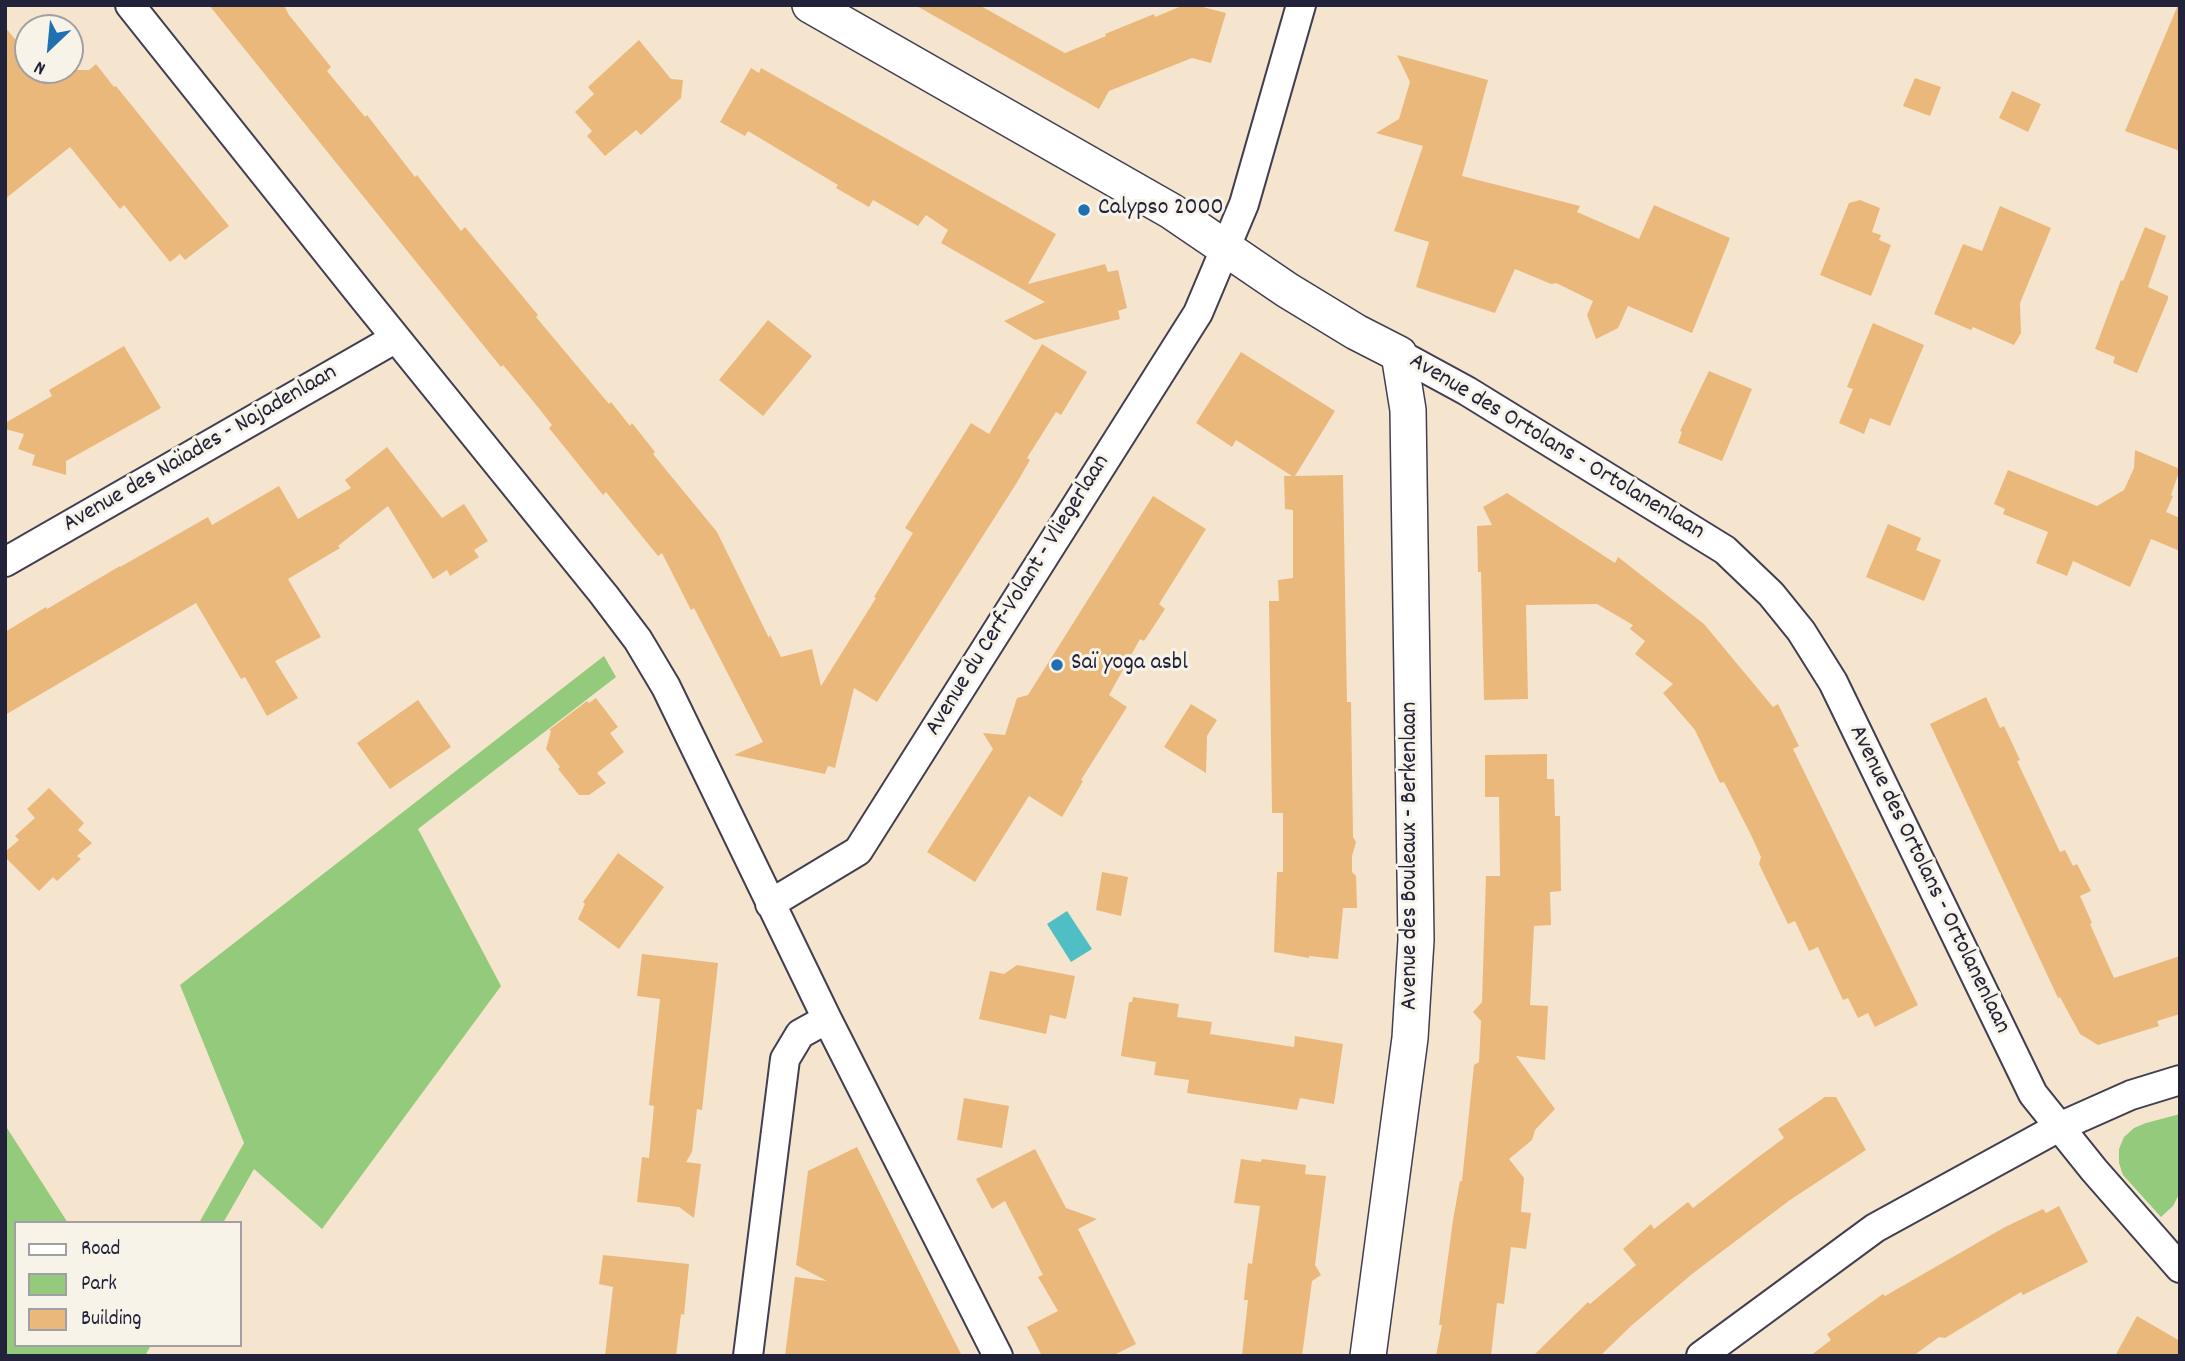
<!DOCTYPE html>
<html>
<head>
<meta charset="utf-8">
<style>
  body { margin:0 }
  #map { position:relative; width:2185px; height:1361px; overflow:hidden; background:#f5e5ce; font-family:Dekko,sans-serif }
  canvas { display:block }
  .frame { position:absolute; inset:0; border:7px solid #22223b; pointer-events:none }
  .legend { position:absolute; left:14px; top:1221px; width:228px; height:126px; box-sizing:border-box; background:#f7f3e8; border:2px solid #a29fa3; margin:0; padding:9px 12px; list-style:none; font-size:21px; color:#22223b }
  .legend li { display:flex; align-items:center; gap:14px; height:35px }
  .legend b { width:35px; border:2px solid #a29fa3 }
  .north { position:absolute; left:14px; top:14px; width:70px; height:70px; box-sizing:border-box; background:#f7f3e8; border:2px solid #a29fa3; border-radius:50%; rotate:206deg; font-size:19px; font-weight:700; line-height:28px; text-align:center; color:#22223b }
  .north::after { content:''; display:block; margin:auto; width:24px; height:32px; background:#1f6fb2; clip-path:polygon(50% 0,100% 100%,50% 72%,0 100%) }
</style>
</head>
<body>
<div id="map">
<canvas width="2185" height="1361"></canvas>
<div class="frame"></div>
<ul class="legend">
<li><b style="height:9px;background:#fff"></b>Road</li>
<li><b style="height:19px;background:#94ca7c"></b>Park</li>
<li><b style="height:19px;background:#eab87b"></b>Building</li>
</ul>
<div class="north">N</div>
</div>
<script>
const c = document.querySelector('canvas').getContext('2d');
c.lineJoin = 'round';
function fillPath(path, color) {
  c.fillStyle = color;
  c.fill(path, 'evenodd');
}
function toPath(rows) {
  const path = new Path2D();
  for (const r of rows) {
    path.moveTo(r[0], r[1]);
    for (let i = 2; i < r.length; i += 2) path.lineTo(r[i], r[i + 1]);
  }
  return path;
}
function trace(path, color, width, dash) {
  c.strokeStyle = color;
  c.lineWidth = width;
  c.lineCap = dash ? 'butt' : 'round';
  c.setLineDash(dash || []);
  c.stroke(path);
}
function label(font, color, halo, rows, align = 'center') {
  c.font = font + ' Dekko,sans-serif';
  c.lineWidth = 6;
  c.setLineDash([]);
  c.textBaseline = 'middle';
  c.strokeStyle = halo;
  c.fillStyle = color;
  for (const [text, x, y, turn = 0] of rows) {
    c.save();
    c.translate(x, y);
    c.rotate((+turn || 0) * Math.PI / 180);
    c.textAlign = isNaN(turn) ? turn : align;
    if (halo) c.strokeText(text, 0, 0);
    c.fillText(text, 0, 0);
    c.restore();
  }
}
const green = toPath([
  [604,656,616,677,418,829,501,986,322,1229,254,1169,223,1223,199,1223,244,1143,180,985],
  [2180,1114,2180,1192,2173,1206,2161,1217,2123,1175,2119,1163,2119,1149,2124,1137,2134,1128,2146,1123],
  [5,1125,68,1223,16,1223,16,1345,151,1345,145,1356,5,1356]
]);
const water = toPath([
  [1067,911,1092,949,1071,962,1047,924]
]);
const building = toPath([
  [209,5,284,5,289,15,331,67,327,71,365,117,367,115,415,177,417,175,461,231,465,227,538,315,536,317,609,404,611,402,630,426,632,423,655,452,653,454,717,532,769,638,770,635,781,657,812,649,821,686,876,598,874,597,913,533,905,528,971,423,989,434,1042,344,1087,372,1061,415,1056,412,1027,458,1030,460,1016,484,877,702,854,688,835,768,828,766,825,774,734,755,763,742,694,608,691,610,662,553,658,556,606,492,603,495,549,428,552,425,533,401,503,365,501,367,475,335],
  [915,5,979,5,1065,53,1106,36,1105,34,1154,14,1155,17,1184,5,1195,5,1226,13,1211,63,1192,58,1109,91,1099,109],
  [2178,5,2180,5,2180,151,2125,131],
  [5,27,28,55,28,70,89,70,96,64,114,87,116,86,229,226,185,260,180,254,170,262,124,205,120,209,70,147,5,199],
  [639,40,671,79,683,80,681,98,641,135,636,130,605,156,587,136,592,131,575,112,594,94,588,87],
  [1397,55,1488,80,1462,176,1580,206,1577,212,1639,239,1654,205,1730,238,1692,333,1628,306,1618,328,1596,339,1587,315,1593,301,1556,283,1551,284,1515,269,1495,313,1416,287,1429,242,1394,231,1423,146,1376,133,1399,119,1410,82],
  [751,68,759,73,761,68,1056,234,1028,284,1105,264,1108,272,1118,270,1127,308,1118,311,1120,319,1035,340,1004,321,1045,302,941,243,948,230,926,215,918,226,873,200,869,207,836,188,838,185,748,131,745,136,720,122],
  [1915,78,1941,87,1930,116,1903,106],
  [2012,91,2041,104,2028,132,1999,118],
  [1860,200,1880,208,1872,232,1881,235,1879,240,1891,245,1871,296,1820,275,1849,203],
  [2000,206,2051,228,2020,303,2021,333,2014,345,1973,327,1971,330,1934,314,1963,244,1982,251],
  [2145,227,2166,236,2148,287,2168,296,2168,299,2137,373,2113,363,2115,357,2095,349,2121,280,2123,281],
  [768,320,812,356,763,416,719,380],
  [1873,323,1924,345,1890,426,1870,418,1864,434,1839,423,1853,389,1847,387],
  [124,346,161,408,66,461,66,475,32,465,35,455,18,449,24,434,5,429,5,423,52,396,49,390],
  [1241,352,1335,411,1295,476,1343,475,1347,702,1351,702,1353,837,1356,842,1352,856,1352,872,1356,876,1357,908,1343,908,1338,959,1309,956,1309,958,1274,952,1277,872,1283,872,1283,813,1272,813,1269,601,1279,601,1278,580,1293,578,1293,510,1285,509,1284,476,1292,476,1236,440,1232,447,1196,423],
  [1709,371,1752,389,1722,461,1678,443,1682,432,1680,431],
  [387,447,442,518,464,504,488,541,474,550,479,557,450,576,447,570,433,579,388,506,338,546,340,548,288,579,321,637,275,661,298,698,267,716,245,677,241,679,196,603,5,715,5,632,46,607,47,609,120,566,120,567,208,517,212,525,279,486,298,519,351,488,345,480],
  [2135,450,2180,469,2171,495,2173,496,2166,512,2180,518,2180,551,2151,539,2130,587,2073,561,2067,576,2036,563,2048,532,2003,514,2005,509,1994,504,2008,470,2097,506,2124,490,2134,468],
  [1507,493,1615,563,1618,557,1704,624,1773,707,1778,704,1799,746,1793,749,1918,1005,1875,1027,1868,1013,1858,1018,1848,998,1843,1000,1818,947,1809,951,1795,921,1788,924,1759,864,1761,857,1752,837,1724,782,1720,783,1695,730,1663,693,1673,684,1635,654,1645,641,1630,629,1633,625,1597,604,1526,605,1528,699,1484,700,1481,572,1478,572,1477,526,1492,525,1483,507],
  [1153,496,1206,529,1159,604,1165,609,1144,641,1140,639,1109,695,1127,707,1081,780,1083,781,1062,817,1029,796,975,882,927,852,993,749,983,733,1005,735,1017,698,1028,695],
  [1888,524,1921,538,1916,550,1941,560,1924,601,1866,577],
  [1986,697,2000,728,2004,726,2020,760,2017,761,2060,852,2065,850,2073,866,2077,864,2091,891,2080,896,2092,923,2090,924,2114,978,2180,956,2180,1014,2157,1021,2159,1026,2098,1045,2080,1034,2060,997,2058,998,1930,724],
  [596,698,618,727,610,733,624,752,597,773,606,783,589,795,579,795,558,769,560,767,546,749,551,731,549,730,587,701,589,703],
  [418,700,451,747,390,789,357,743],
  [1191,704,1217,720,1207,736,1206,773,1164,747],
  [1547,754,1547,779,1554,779,1555,816,1560,816,1561,891,1550,892,1551,925,1534,926,1530,1005,1548,1006,1545,1060,1516,1056,1555,1109,1535,1130,1532,1140,1509,1159,1524,1178,1521,1212,1531,1213,1526,1249,1511,1247,1504,1304,1497,1303,1491,1356,1436,1356,1442,1325,1439,1325,1453,1220,1460,1181,1462,1181,1474,1065,1479,1062,1481,1021,1473,1012,1482,1002,1486,876,1500,876,1499,797,1485,797,1485,755],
  [49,788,84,823,78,830,92,843,77,856,81,859,57,881,53,877,39,891,5,857,5,852,19,840,15,836,35,818,27,809],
  [618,853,664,887,619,949,578,919,585,904,583,902],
  [1102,872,1128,877,1121,916,1096,910],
  [642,954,718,963,702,1110,697,1109,692,1152,686,1162,701,1164,694,1218,679,1207,637,1202,642,1157,649,1158,654,1106,649,1105,660,999,637,996],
  [1017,965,1075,976,1066,1019,1050,1015,1046,1034,979,1019,990,971,1004,974],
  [1133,997,1179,1004,1177,1017,1212,1022,1210,1034,1294,1047,1295,1036,1343,1044,1334,1104,1300,1098,1297,1110,1187,1093,1189,1080,1154,1075,1156,1062,1121,1056,1129,1002,1132,1002],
  [1825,1097,1836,1097,1866,1150,1790,1200,1692,1274,1631,1326,1600,1356,1533,1356,1588,1302,1590,1304,1636,1265,1623,1249,1651,1224,1654,1229,1688,1202,1693,1208,1757,1158,1784,1138,1778,1129],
  [964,1098,1009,1106,1002,1148,957,1140],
  [857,1147,936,1305,962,1356,785,1356,795,1277,827,1281,796,1265,808,1171],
  [1035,1149,1066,1208,1097,1219,1078,1229,1136,1344,1112,1356,1042,1356,1027,1327,1058,1311,1038,1277,1043,1275,1005,1201,992,1209,976,1179],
  [1241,1159,1261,1162,1262,1159,1306,1165,1305,1174,1326,1176,1315,1265,1321,1275,1312,1281,1302,1356,1242,1356,1248,1300,1244,1300,1248,1263,1252,1264,1260,1206,1234,1203],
  [2059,1206,2088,1262,2023,1295,2021,1292,1945,1338,1939,1337,1913,1356,1810,1356,1831,1340,1827,1334,1883,1294,1885,1296,2005,1227,2043,1209,2046,1213],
  [603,1255,689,1264,684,1315,681,1314,676,1356,605,1356,613,1287,599,1284],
  [2137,1316,2180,1341,2180,1356,2115,1356]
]);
const minor = toPath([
  [130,5,362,296,604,595,638,640,666,687,827,1019,998,1356],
  [1399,354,1467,391,1725,550,1771,594,1801,631,1833,682,2033,1094,2094,1170,2180,1268],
  [5,562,396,338],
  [770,904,858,851,1198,313,1244,204,1301,5],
  [748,1356,785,1059,800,1034,827,1019],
  [1701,1356,1875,1228,2059,1127,2131,1095,2180,1080]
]);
const tertiary = toPath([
  [810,5,1171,211,1287,290,1356,332,1399,354,1408,410,1416,940,1410,1038,1368,1356]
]);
const markers = [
  [1084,210,7,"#1f6fb2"],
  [1057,665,7,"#1f6fb2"]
];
const poiNames = [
  ["Calypso 2000",1098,210],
  ["Saï yoga asbl",1071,665]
];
const streetNames = [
  ["Avenue des Ortolans - Ortolanenlaan",1556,448,31],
  ["Avenue des Naïades - Najadenlaan",201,450,-30],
  ["Avenue du Cerf-Volant - Vliegerlaan",1019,596,-58],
  ["Avenue des Bouleaux - Berkenlaan",1412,856,-90],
  ["Avenue des Ortolans - Ortolanenlaan",1928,880,64]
];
fillPath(green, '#94ca7c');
fillPath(water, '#50bfc5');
fillPath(building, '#eab87b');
trace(minor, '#423f51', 32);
trace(tertiary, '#423f51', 38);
trace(minor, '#fff', 28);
trace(tertiary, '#fff', 35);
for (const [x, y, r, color] of markers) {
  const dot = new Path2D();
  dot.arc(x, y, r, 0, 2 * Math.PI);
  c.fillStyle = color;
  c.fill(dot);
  trace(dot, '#f7f3e8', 2.5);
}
label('24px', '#22223b', '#f7f3e8', poiNames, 'left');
label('24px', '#22223b', '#f7f3e8', streetNames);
</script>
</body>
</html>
